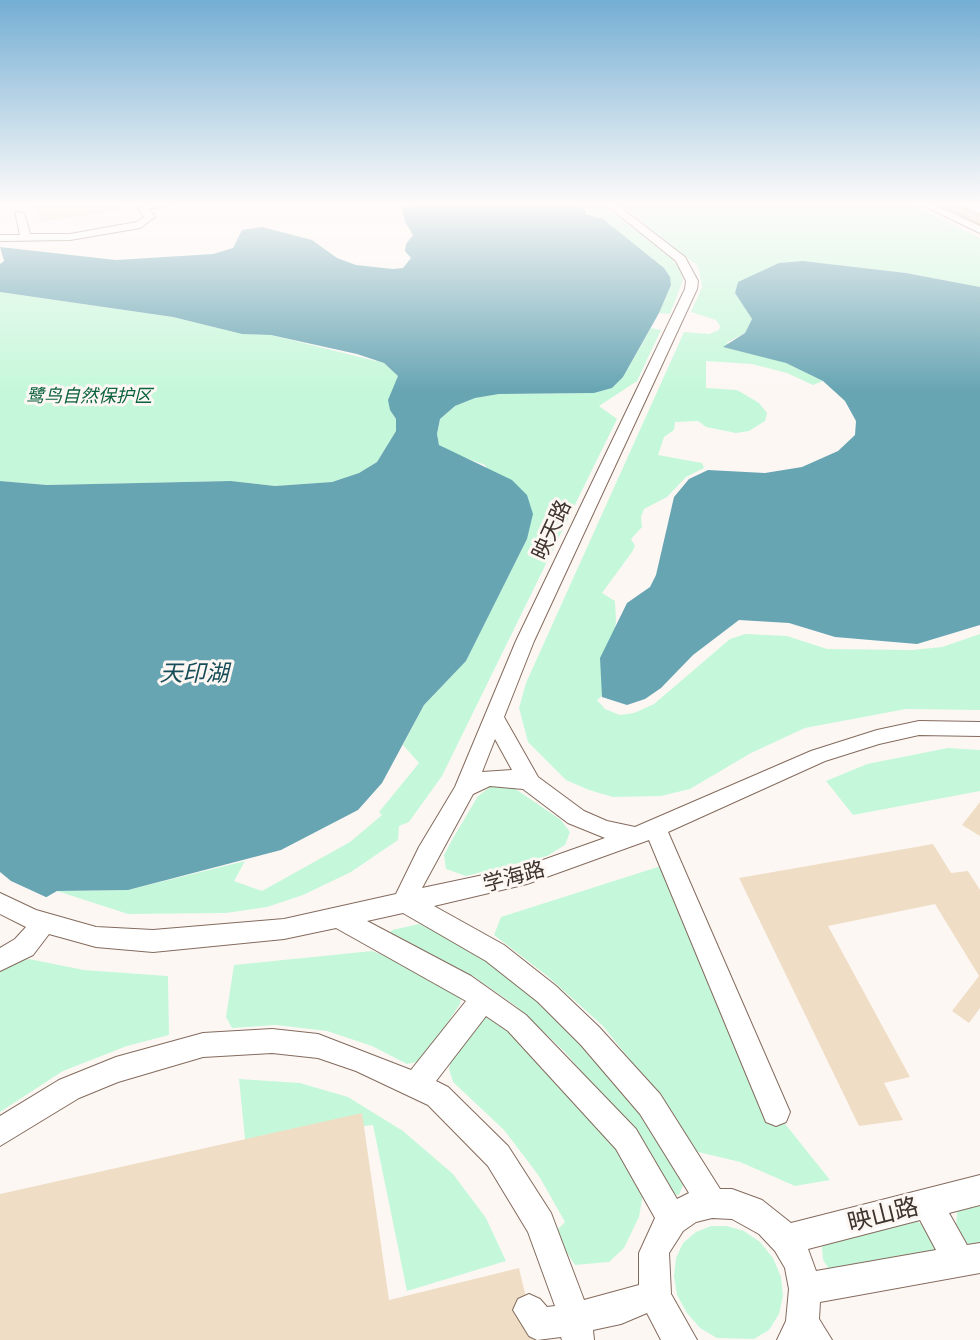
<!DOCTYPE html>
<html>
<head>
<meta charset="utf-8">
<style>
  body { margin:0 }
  canvas { display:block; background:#fdf7f4 }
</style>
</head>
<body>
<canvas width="980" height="1340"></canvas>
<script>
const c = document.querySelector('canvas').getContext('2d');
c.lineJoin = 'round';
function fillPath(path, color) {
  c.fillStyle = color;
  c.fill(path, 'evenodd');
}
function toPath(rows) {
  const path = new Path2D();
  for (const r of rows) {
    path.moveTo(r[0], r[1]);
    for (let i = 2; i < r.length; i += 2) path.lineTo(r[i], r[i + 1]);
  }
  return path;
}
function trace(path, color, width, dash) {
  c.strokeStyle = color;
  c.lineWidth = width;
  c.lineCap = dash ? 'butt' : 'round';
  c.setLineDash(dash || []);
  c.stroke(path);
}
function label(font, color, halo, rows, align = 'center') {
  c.font = font + ' "Playfair Display","Noto Sans SC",serif';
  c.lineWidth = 6;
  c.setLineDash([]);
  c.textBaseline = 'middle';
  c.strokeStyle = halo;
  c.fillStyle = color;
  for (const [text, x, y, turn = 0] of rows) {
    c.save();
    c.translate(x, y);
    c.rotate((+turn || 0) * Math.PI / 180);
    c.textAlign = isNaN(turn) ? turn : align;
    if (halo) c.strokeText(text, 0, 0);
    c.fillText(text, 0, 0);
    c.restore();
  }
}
const green = toPath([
  [575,204,601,204,672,259,679,268,683,280,670,314,659,313,671,285,664,268,588,208],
  [619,204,910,204,980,238,980,287,906,273,803,261,735,293,752,319,745,333,726,343,786,363,823,381,813,385,787,373,752,364,706,361,706,388,737,390,759,403,767,413,765,421,749,431,736,433,706,427,698,421,675,422,674,430,664,437,658,455,702,463,704,468,686,477,667,497,644,509,641,517,642,527,631,539,635,546,632,552,602,593,615,601,616,622,602,696,597,700,605,709,620,715,634,713,654,704,730,639,745,634,787,636,827,649,912,650,942,647,980,634,980,710,906,709,805,728,751,753,690,789,661,796,613,797,589,790,566,780,528,742,519,708,526,683,684,332,709,334,719,330,720,326,716,320,691,312,702,287,698,266],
  [0,292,173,317,242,334,271,335,384,363,398,376,390,410,396,419,396,431,377,462,359,473,332,482,275,486,231,481,47,485,0,481],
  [651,328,661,330,637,381,599,406,617,419,442,776,409,822,399,826,398,840,351,872,303,895,267,907,226,913,128,914,57,891,128,890,245,861,234,881,262,891,350,842,382,815,379,812,419,763,403,745,424,705,466,661,527,539,485,465,449,452,439,445,437,434,440,419,455,406,475,398,499,394,594,393,612,388,623,377],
  [948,748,980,750,980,791,853,815,826,781,867,764],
  [493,785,514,788,561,820,570,832,565,845,547,856,466,876,446,869,444,855,452,840,478,796],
  [664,865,782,1120,830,1180,795,1186,740,1162,694,1151,648,1082,602,1025,546,975,494,935,501,917],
  [419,924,476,951,531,988,630,1089,686,1178,679,1195,669,1194,605,1099,564,1051,516,1006,473,976,388,935,392,930],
  [372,951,446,979,462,992,460,1004,422,1061,407,1064,372,1046,327,1031,276,1025,232,1028,226,1017,234,965],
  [29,959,84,970,168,976,169,1035,127,1046,63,1071,0,1112,0,968],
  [491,1011,611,1134,643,1194,639,1217,624,1248,609,1262,575,1265,554,1233,565,1222,539,1176,504,1130,453,1082,449,1069,454,1049,484,1015],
  [239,1079,300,1083,348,1097,403,1131,453,1174,486,1218,506,1261,407,1291,373,1125,245,1139],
  [980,1200,980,1249,965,1242,956,1226,957,1213,963,1203],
  [913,1218,926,1228,935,1245,934,1252,831,1272,823,1260,822,1247,829,1236],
  [711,1226,727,1226,744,1231,760,1242,773,1258,781,1277,783,1296,779,1314,769,1330,754,1339,717,1338,700,1328,687,1313,677,1295,674,1276,676,1258,683,1243,696,1232]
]);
const water = toPath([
  [434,204,569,204,584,207,586,214,603,219,664,268,670,277,671,285,659,313,623,377,612,388,594,393,499,394,475,398,455,406,440,419,437,434,439,445,512,480,527,495,533,514,527,539,466,661,424,705,382,783,358,810,281,850,128,890,57,891,0,924,0,481,47,485,231,481,275,486,332,482,359,473,377,462,396,431,396,419,390,410,388,400,398,376,384,363,357,354,271,335,242,334,173,317,0,292,0,264,4,261,0,247,116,260,213,254,233,248,242,230,262,227,312,240,337,258,356,265,393,269,403,268,411,258,405,251,406,244,413,235,405,222,402,208],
  [803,261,906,273,980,287,980,625,917,644,835,637,789,623,739,620,693,655,661,688,645,699,627,705,602,697,600,658,627,603,650,587,656,575,674,497,689,479,708,470,765,473,802,467,838,451,855,435,856,421,845,401,823,381,786,363,723,347,745,333,752,319,735,293,738,282,779,263]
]);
const pier = toPath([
  [0,872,11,881,48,898,0,928]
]);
const building = toPath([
  [33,204,122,204,126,210,41,222],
  [980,802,980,836,962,825],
  [933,844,951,873,968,871,980,890,980,1008,969,1023,952,1011,979,976,935,904,828,926,910,1077,884,1083,903,1120,859,1126,739,878],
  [362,1113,389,1300,519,1268,536,1340,0,1340,0,1194]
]);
const minor = toPath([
  [140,204,173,204,149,209,155,217,140,228,70,240,0,241,0,235,20,235,15,211,24,213,30,234,70,234,137,222,144,217,138,209,140,204],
  [605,204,616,204,685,257,698,281,697,289,534,641,504,717,538,777,584,811,607,821,635,827,811,751,877,730,919,721,980,722,980,736,919,735,879,744,825,761,668,832,790,1112,786,1122,776,1126,766,1122,649,840,527,884,434,906,504,945,556,986,599,1027,660,1094,720,1189,732,1189,762,1200,791,1223,980,1175,980,1205,949,1213,967,1245,980,1243,980,1273,820,1302,819,1319,832,1340,777,1340,786,1321,789,1289,785,1268,775,1251,759,1234,732,1219,712,1218,696,1222,683,1231,669,1253,671,1294,697,1340,661,1340,647,1313,621,1324,593,1330,594,1340,562,1340,561,1337,537,1340,529,1336,513,1310,518,1299,529,1294,540,1299,547,1307,555,1306,528,1232,488,1166,428,1105,356,1071,318,1058,272,1053,203,1057,118,1082,79,1098,0,1146,0,1116,59,1080,116,1057,203,1033,272,1029,318,1034,411,1070,466,1001,336,928,284,939,153,952,96,947,49,934,33,955,0,971,0,948,15,939,26,927,0,914,0,893,36,910,96,927,153,930,284,919,396,894,419,847,455,787,516,641,685,289,686,281,676,261,605,204],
  [495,739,512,770,482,772,495,739],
  [490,786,523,789,568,823,605,838,526,866,422,888,473,794,490,786],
  [403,913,486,961,538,1002,581,1045,640,1114,689,1193,677,1199,636,1129,526,1015,471,976,367,921,403,913],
  [486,1016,508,1031,616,1149,655,1218,639,1253,639,1285,584,1300,551,1213,508,1146,448,1087,436,1081,486,1016],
  [920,1220,936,1250,816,1271,808,1249,920,1220],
  [920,204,932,204,980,226,980,233,920,204]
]);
const major = toPath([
  [940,204,956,204,980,215,980,224,940,204]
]);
const farParknames = [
  ["鹭鸟自然保护区",89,396]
];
const streetNames = [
  ["映天路",552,530,-65],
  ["学海路",514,877,-15]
];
const waterNames = [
  ["天印湖",194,674]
];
const nearStreetnames = [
  ["映山路",883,1215,-14]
];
fillPath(green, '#c5f8da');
fillPath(water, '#67a5b3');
fillPath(pier, '#fdf7f4');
fillPath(building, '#efdec5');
trace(minor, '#846b5d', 2);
trace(major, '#a38159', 2);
fillPath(minor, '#fff');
fillPath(major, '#e9cdaa');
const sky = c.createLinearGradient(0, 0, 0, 391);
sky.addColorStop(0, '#74aed3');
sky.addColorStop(0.52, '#fefbfa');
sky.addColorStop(1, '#fefbfa00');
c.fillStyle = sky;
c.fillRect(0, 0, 980, 391);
label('italic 18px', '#0a623e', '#fdf7f4', farParknames);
label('21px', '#3e332d', '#fdf7f4', streetNames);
label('italic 23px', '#164d58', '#fdf7f4', waterNames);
label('24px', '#3e332d', '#fdf7f4', nearStreetnames);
</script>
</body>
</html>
